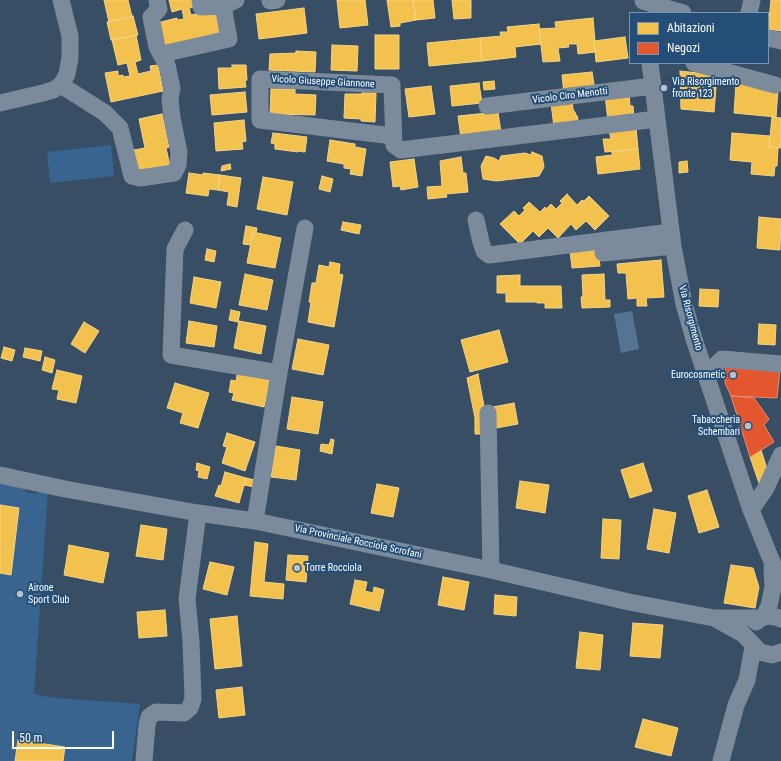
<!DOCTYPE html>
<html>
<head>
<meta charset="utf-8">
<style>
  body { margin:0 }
  #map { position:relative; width:781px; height:761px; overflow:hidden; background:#374e65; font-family:"Roboto Condensed",sans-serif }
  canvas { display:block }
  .legend { position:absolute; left:629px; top:12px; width:140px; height:52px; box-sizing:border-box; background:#244e78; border:1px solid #7c95ae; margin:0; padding:5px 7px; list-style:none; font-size:12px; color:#fff }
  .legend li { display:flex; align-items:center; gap:8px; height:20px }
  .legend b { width:20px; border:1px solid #7c95ae }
  .scale { position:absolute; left:12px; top:731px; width:102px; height:18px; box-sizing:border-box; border:2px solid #fff; border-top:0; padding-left:5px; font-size:12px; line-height:14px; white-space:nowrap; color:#fff; -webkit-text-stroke:3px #244e78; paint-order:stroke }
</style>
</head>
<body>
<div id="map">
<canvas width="781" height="761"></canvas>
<ul class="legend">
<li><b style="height:11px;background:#f2c14e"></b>Abitazioni</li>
<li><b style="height:11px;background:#e4572e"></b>Negozi</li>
</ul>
<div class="scale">50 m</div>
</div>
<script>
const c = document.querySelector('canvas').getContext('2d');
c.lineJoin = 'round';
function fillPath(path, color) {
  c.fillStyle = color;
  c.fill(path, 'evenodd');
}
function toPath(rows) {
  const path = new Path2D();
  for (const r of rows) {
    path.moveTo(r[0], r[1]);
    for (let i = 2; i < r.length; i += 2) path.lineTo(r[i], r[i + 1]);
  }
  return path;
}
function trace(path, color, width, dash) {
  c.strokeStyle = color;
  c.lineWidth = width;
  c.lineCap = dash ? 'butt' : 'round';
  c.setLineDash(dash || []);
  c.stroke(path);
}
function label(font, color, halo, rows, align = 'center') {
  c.font = font + ' "Roboto Condensed",sans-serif';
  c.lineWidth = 4;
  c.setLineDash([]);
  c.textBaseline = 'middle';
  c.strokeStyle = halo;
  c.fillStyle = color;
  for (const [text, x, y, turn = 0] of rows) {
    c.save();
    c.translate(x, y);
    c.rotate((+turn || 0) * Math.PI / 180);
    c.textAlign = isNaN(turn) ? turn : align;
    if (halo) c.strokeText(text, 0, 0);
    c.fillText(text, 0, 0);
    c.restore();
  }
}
const green = toPath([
  [111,145,114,176,50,183,47,152],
  [0,479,23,485,26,492,36,494,42,490,48,491,34,694,57,698,140,704,132,761,0,761]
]);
const water = toPath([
  [632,311,639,349,621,353,614,314]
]);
const homes = toPath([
  [104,0,128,0,132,17,109,22,104,0],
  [169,0,195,0,196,7,189,8,191,15,215,10,220,34,163,47,157,23,177,18,177,20,184,19,182,9,172,12,169,0],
  [337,0,365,0,368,25,340,28,337,0],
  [387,0,413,0,416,20,400,23,400,26,391,27,387,0],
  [413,0,433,0,435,18,416,20,413,0],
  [452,0,471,0,471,18,454,19,452,0],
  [771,0,781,0,781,31,768,29,771,0],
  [304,8,307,33,259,39,256,14,304,8],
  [133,16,138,35,111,40,107,22,133,16],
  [593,18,595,41,594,41,595,52,578,54,577,44,568,44,569,47,558,48,560,61,543,62,539,29,556,28,555,22,593,18],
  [539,24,541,44,515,47,516,57,482,61,480,38,501,36,500,32,508,32,507,27,539,24],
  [136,35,141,60,135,62,138,74,151,71,150,66,158,65,163,91,111,102,105,73,118,71,118,76,123,75,123,77,130,76,127,63,118,65,112,40,136,35],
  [375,35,399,35,399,69,375,69,375,35],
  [625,37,628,58,596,62,594,41,625,37],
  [480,38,482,61,429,66,427,43,480,38],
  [332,45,358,46,357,71,331,70,332,45],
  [296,51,316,52,315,72,269,70,270,54,296,53,296,51],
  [232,65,246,65,247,80,245,81,246,87,219,89,218,68,232,68,232,65],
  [680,71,717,75,714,112,681,109,680,71],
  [592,72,595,90,564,94,562,75,592,72],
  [494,81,495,89,484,90,483,82,494,81],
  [479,83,482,103,452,106,450,86,479,83],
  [736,83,778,90,776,117,734,113,736,83],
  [431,86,435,114,409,117,405,89,431,86],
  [271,89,295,89,295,94,316,95,315,115,270,114,271,89],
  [245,92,247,112,212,115,210,95,245,92],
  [362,93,376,93,375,122,361,121,361,119,344,118,345,94,362,94,362,93],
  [629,93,630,106,633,106,634,118,608,121,605,95,629,93],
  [572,100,573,109,578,118,576,124,554,127,551,103,572,100],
  [498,112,501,133,461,138,458,116,498,112],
  [162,114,169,147,166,148,170,166,139,173,134,150,145,148,139,119,162,114],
  [772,117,781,118,781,148,769,147,772,117],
  [244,120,246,141,242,142,243,149,216,151,214,123,244,120],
  [636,127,638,149,605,152,603,139,611,139,609,130,636,127],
  [273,133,307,137,305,152,298,151,298,152,275,149,275,144,271,143,273,133],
  [732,133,770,136,769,147,778,148,777,166,775,166,774,176,751,174,752,162,730,160,732,133],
  [330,140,355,144,355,147,366,149,362,176,350,174,351,169,344,168,344,164,327,161,330,140],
  [638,149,640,169,598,174,596,157,612,155,612,152,638,149],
  [532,152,542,156,544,167,539,176,496,181,483,179,481,166,486,156,494,158,499,161,501,156,525,153,531,155,532,152],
  [461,157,463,173,466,173,468,192,446,194,447,197,428,199,427,187,442,186,440,161,461,157],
  [414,159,418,187,401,190,400,186,393,187,390,162,414,159],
  [687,161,688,172,679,173,679,162,687,161],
  [230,164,231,169,221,171,222,166,230,164],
  [189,173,203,175,203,173,220,175,218,190,209,189,208,196,186,193,189,173],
  [220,175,241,178,237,207,227,205,229,192,218,190,220,175],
  [322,176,333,179,330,192,319,189,322,176],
  [263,177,293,182,287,215,257,209,263,177],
  [567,194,577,205,582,200,584,201,589,196,609,216,595,230,586,221,576,230,571,224,558,238,548,228,539,237,533,231,520,244,500,224,514,211,519,216,525,210,523,208,529,202,540,212,545,207,546,209,551,204,556,209,562,203,560,201,567,194],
  [759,217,781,219,780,250,757,248,759,217],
  [343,222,361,225,359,234,341,230,343,222],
  [246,226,257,228,256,233,253,232,251,245,243,244,246,226],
  [253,232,281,238,275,268,247,263,253,232],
  [598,248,600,266,572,268,570,251,598,248],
  [207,249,216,251,214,262,205,260,207,249],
  [661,260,664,297,646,298,647,306,637,306,637,298,628,299,626,273,618,273,617,264,661,260],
  [330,262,340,264,339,274,343,275,334,327,308,322,311,302,309,302,312,283,316,283,319,265,329,267,330,262],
  [245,274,273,280,267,310,239,305,245,274],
  [604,274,605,300,610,300,610,307,582,308,581,297,583,297,582,275,604,274],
  [520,275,520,286,561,286,562,308,545,308,545,303,537,303,537,302,506,302,506,293,497,293,497,276,520,275],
  [194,277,221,282,216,308,190,303,194,277],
  [700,289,719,290,718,307,699,306,700,289],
  [231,310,240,312,238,322,229,320,231,310],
  [189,321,217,326,214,347,186,343,189,321],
  [239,321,266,326,261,354,234,348,239,321],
  [84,322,99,331,85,353,71,344,84,322],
  [759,324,776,325,775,345,758,344,759,324],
  [499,330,508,362,470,372,461,340,499,330],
  [298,339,329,345,323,375,292,369,298,339],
  [4,347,15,350,12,361,1,358,4,347],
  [25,348,42,351,40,361,23,357,25,348],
  [45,357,55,360,52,373,42,370,45,357],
  [57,370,82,376,76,403,57,399,59,390,52,389,57,370],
  [238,371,271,378,264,407,232,400,234,393,229,392,231,380,236,381,238,371],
  [478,374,486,417,487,434,475,434,475,418,467,378,478,374],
  [175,383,209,393,198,428,180,423,183,413,167,408,175,383],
  [292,397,323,402,318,434,287,429,292,397],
  [514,403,518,424,496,428,493,407,514,403],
  [227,433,255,442,245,471,222,463,227,447,223,446,227,433],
  [331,439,334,440,332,454,320,451,321,444,329,445,331,439],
  [276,446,300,450,296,480,271,477,276,446],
  [761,450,768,472,760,486,750,457,761,450],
  [197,463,210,467,207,479,198,477,199,471,196,470,197,463],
  [643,463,652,491,630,498,621,470,643,463],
  [225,472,246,478,239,503,215,496,219,485,221,486,225,472],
  [246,478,255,480,254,487,244,485,246,478],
  [520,481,549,485,545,513,516,508,520,481],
  [377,484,399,488,393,517,371,513,377,484],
  [707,490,719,527,699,533,688,496,707,490],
  [0,505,19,508,11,575,0,573,0,505],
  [654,509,676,513,669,553,647,549,654,509],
  [603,519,621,520,619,559,601,558,603,519],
  [141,525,167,529,163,560,136,556,141,525],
  [255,542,268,544,264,582,284,584,283,599,250,596,255,542],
  [69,545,109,553,103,583,64,575,69,545],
  [288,555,308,556,306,582,286,580,288,555],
  [210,562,234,567,227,595,203,589,210,562],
  [731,565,753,568,759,587,755,608,724,603,731,565],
  [443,577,469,582,464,610,438,605,443,577],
  [355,580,367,582,365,591,373,593,374,587,384,590,379,611,350,604,355,580],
  [495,595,517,597,516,616,494,614,495,595],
  [165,610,167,636,139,638,137,612,165,610],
  [237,616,242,666,215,669,210,619,237,616],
  [633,623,663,625,660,658,630,656,633,623],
  [580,632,603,635,600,670,576,668,580,632],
  [242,687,245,715,219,718,216,690,242,687],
  [643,719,678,728,671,756,635,747,643,719],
  [18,740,65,747,63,761,15,761,18,740]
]);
const shops = toPath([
  [726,364,780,368,777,398,731,396,725,383,726,364],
  [731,396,754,398,769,419,764,425,774,442,750,457,731,396]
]);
const minor = toPath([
  [200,0,201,7,223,6],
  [270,1,277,0],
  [643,1,683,13],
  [749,13,752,0],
  [768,38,781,41],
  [162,54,229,39,223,6,236,0],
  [650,63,673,246,684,304,694,339,751,510,781,584],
  [694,63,775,85],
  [61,85,105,113,120,128,132,176,140,178,174,173,178,165,179,152,172,118,170,99,172,88,167,65,157,47,151,17,159,9,157,0],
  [0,103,43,93,53,90,61,85,67,74,70,58,70,36,61,0],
  [487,106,653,86],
  [393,136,260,120,260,79,392,85,394,145,401,150,657,119],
  [476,220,481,242,484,251,489,255,671,232],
  [185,230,175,249,171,355,279,373],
  [603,253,673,246],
  [706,375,722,359,781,364],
  [488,413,491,570],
  [0,475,65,489,198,513,255,521,491,570,629,602,714,618,761,618],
  [751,510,766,488,781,455],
  [255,521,279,373,305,228],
  [764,616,769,606,773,587,772,569],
  [716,619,743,634,760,652,772,655,781,652],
  [756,622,761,618,768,616,776,617,781,619],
  [144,761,147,725,149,717,156,712,184,713,190,708,193,699,191,641,187,599,198,513],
  [721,761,736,705,747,680,753,647]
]);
const markers = [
  [664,88,4,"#b9c1c9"],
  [733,375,4,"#b9c1c9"],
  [748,426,4,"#b9c1c9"],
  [297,568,4,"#b9c1c9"],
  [20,594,4,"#b9c1c9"]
];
const streetNames = [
  ["Vicolo Giuseppe Giannone",323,82,3],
  ["Vicolo Ciro Menotti",570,96,-7],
  ["Via Risorgimento",690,318,75],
  ["Via Provinciale Rocciola Scrofani",358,542,12]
];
const poiNames = [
  ["Via Risorgimento",672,82],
  ["fronte 123",672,94],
  ["Eurocosmetic",725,375,"right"],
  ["Tabaccheria",740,420,"right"],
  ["Schembari",740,432,"right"],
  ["Torre Rocciola",305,568],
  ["Airone",28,588],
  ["Sport Club",28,600]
];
fillPath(green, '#38648f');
fillPath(water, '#557392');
fillPath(homes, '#f2c14e');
trace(homes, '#f6d483', 1);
fillPath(shops, '#e4572e');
trace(shops, '#ec896d', 1);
trace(minor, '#7b8b9c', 17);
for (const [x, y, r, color] of markers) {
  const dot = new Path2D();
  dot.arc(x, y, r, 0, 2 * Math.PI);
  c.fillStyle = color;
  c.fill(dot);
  trace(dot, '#244e78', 1.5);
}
label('10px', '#fff', '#244e78', streetNames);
label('10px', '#fff', '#244e78', poiNames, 'left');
</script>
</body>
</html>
